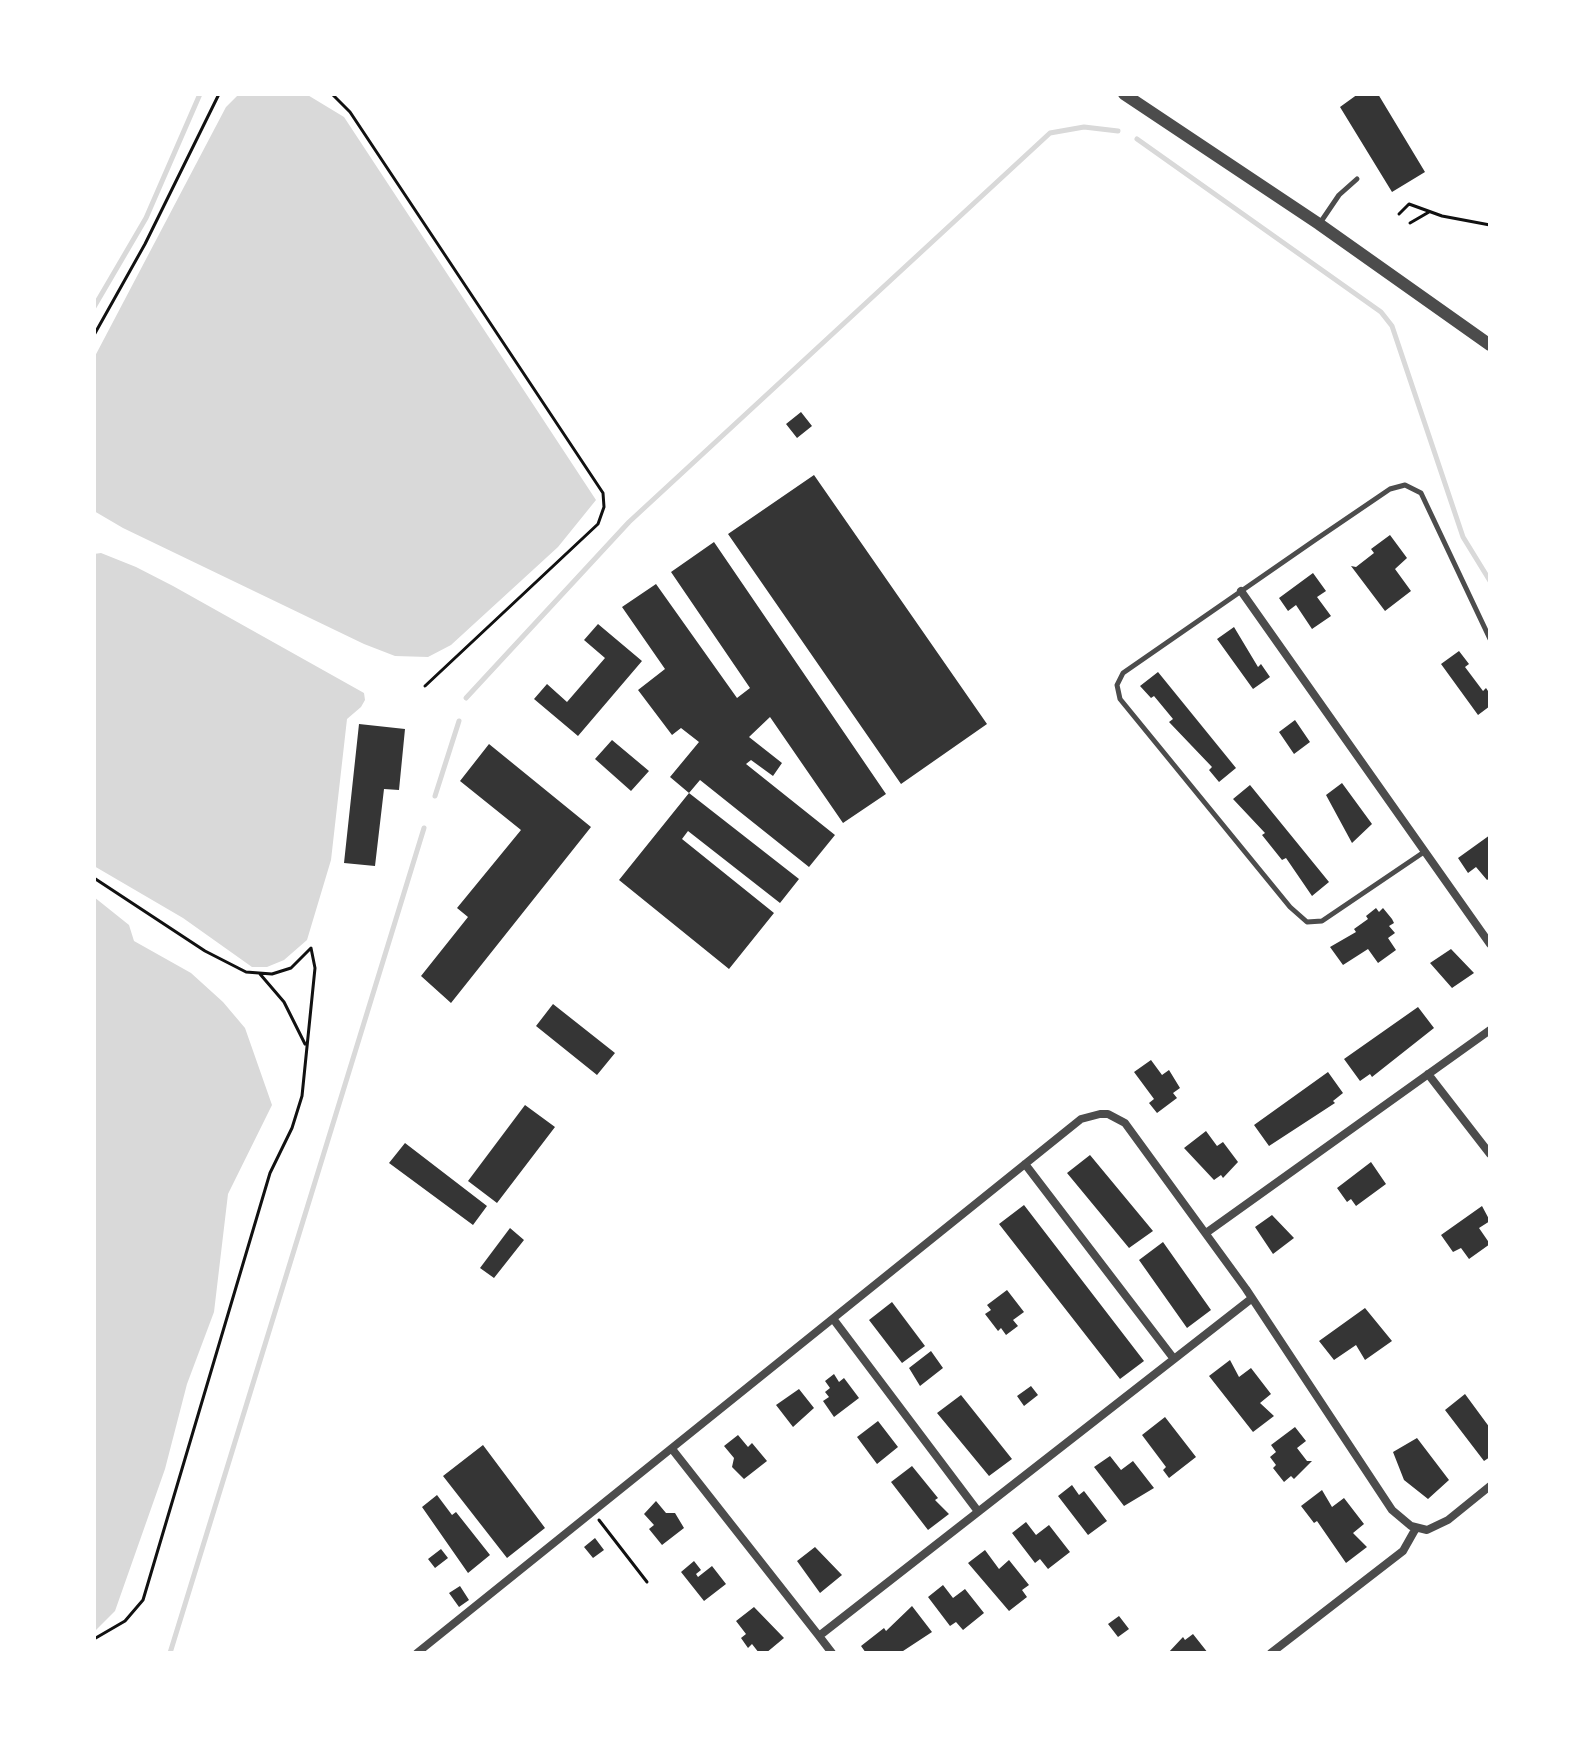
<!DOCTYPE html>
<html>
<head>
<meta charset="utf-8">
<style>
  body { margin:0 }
  #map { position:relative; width:1584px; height:1747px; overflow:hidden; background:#fff; font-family:Overpass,sans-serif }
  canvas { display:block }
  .frame { position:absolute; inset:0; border:96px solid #fff; pointer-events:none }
</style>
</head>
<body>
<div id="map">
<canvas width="1584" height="1747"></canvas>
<div class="frame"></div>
</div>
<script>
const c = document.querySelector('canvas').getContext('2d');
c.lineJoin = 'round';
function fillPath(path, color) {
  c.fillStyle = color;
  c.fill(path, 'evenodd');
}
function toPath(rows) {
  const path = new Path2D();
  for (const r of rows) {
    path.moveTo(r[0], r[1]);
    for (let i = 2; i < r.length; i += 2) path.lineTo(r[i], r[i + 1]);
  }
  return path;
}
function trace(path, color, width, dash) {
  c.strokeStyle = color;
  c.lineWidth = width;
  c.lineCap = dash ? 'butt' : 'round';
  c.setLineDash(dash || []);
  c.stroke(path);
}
const water = toPath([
  [239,94,306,94,344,117,596,500,558,547,451,645,428,657,395,656,364,644,123,528,94,511,94,358,226,107],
  [94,554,101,553,136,567,173,586,364,693,365,700,361,707,347,719,331,860,307,940,284,960,267,967,252,967,183,918,94,866],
  [94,897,129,925,134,941,191,973,223,1002,245,1028,272,1105,228,1194,214,1312,187,1384,165,1469,115,1611,94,1632]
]);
const stream = toPath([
  [1137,139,1381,312,1392,326,1463,537,1490,581],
  [94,307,146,218,200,94],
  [466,698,629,522,1050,133,1084,127,1118,131],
  [435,796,459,721],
  [170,1653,424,828]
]);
const building = toPath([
  [1358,94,1378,94,1425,172,1392,192,1340,107],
  [801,412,812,426,797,438,786,424],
  [814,475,987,724,901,784,728,534],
  [1390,535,1407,558,1395,569,1411,591,1385,611,1351,566,1356,567,1374,553,1371,549],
  [714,542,886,794,843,823,770,717,749,737,782,763,773,776,751,760,746,764,835,835,809,867,700,780,689,793,670,777,699,742,681,728,672,735,638,690,665,669,622,607,656,584,737,698,750,688,671,572],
  [1313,573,1326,591,1317,597,1331,616,1312,629,1296,605,1288,611,1279,598],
  [598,624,642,661,578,736,534,699,547,684,567,702,605,658,584,640],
  [1234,627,1258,667,1261,664,1270,677,1253,689,1217,639],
  [1459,651,1469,664,1465,667,1483,691,1486,688,1490,694,1490,706,1478,715,1441,664],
  [1158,672,1236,768,1219,782,1209,770,1212,767,1169,722,1173,719,1154,696,1151,698,1140,686],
  [1295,720,1310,742,1294,754,1279,732],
  [359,724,405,729,399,790,384,789,375,866,344,863],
  [612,740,649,771,631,791,595,759],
  [489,744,591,827,451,1003,421,976,468,917,457,908,521,830,460,781],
  [1342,783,1372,824,1352,843,1326,795],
  [1250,785,1329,882,1312,896,1286,858,1282,860,1262,835,1265,833,1233,799],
  [689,793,799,879,780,903,688,831,682,839,774,913,729,969,619,880],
  [1490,835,1490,878,1487,880,1476,867,1468,873,1458,858],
  [1376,908,1379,912,1383,908,1392,919,1394,923,1389,926,1395,933,1388,938,1396,950,1378,963,1368,949,1343,965,1330,947,1356,932,1354,929,1368,919,1366,916],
  [1451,949,1474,973,1452,988,1430,963],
  [553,1004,615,1053,597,1075,536,1026],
  [1418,1007,1434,1028,1372,1077,1370,1074,1360,1081,1344,1059],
  [1151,1060,1162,1075,1169,1070,1180,1088,1173,1093,1177,1098,1157,1113,1149,1103,1154,1099,1134,1072],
  [1328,1072,1343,1093,1333,1101,1335,1103,1269,1146,1254,1125],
  [525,1105,555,1127,497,1203,468,1181],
  [1206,1131,1217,1146,1223,1142,1238,1162,1223,1178,1221,1175,1214,1180,1184,1148],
  [405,1143,487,1206,473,1225,389,1163],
  [1090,1155,1153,1231,1129,1248,1067,1173],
  [1371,1162,1386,1184,1356,1206,1351,1199,1347,1202,1337,1188],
  [1024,1205,1144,1361,1120,1379,999,1224],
  [1482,1206,1490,1221,1479,1228,1490,1244,1469,1259,1461,1248,1453,1252,1441,1235],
  [1272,1215,1294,1238,1273,1254,1255,1227],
  [510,1228,524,1240,494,1278,480,1268],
  [1163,1242,1211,1310,1187,1328,1139,1260],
  [1007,1290,1024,1312,1013,1320,1018,1326,1006,1335,1001,1328,998,1331,985,1314,991,1310,987,1305],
  [892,1302,925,1346,902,1363,869,1320],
  [1365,1308,1392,1341,1365,1360,1356,1345,1334,1360,1319,1341],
  [931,1351,943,1368,920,1386,909,1368],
  [1230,1360,1239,1377,1251,1368,1271,1394,1260,1403,1274,1416,1253,1432,1209,1376],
  [834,1374,839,1382,844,1378,859,1398,834,1417,823,1401,829,1397,825,1392,830,1388,825,1381],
  [1031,1386,1038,1395,1024,1406,1017,1396],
  [799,1389,814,1408,793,1427,776,1405],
  [1465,1394,1490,1428,1490,1457,1484,1461,1445,1410],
  [961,1395,1012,1459,989,1476,937,1413],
  [1165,1417,1196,1457,1169,1478,1163,1470,1166,1467,1142,1435],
  [878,1421,898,1447,877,1464,857,1437],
  [1295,1427,1306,1441,1297,1448,1307,1461,1312,1461,1294,1479,1291,1476,1284,1482,1273,1468,1276,1465,1270,1457,1276,1452,1271,1445],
  [738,1435,748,1447,752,1443,767,1461,744,1479,732,1467,734,1458,724,1446],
  [1417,1438,1449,1480,1428,1499,1404,1480,1393,1452],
  [483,1445,545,1528,507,1558,443,1476],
  [1110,1456,1121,1470,1133,1461,1154,1488,1124,1506,1094,1467],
  [912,1466,938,1498,935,1500,949,1514,928,1530,891,1482],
  [1072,1485,1079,1495,1084,1491,1107,1521,1088,1535,1058,1496],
  [1322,1490,1332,1507,1344,1498,1364,1524,1353,1533,1367,1547,1346,1563,1317,1521,1314,1523,1301,1506],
  [437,1495,452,1515,456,1512,490,1555,468,1573,422,1507],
  [656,1501,666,1513,675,1513,684,1528,662,1545,649,1529,654,1525,644,1514],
  [1026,1522,1036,1535,1049,1525,1070,1552,1048,1569,1040,1559,1035,1563,1012,1533],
  [595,1538,604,1550,593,1558,584,1547],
  [815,1547,842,1575,820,1593,797,1561],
  [441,1549,448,1558,435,1568,428,1559],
  [985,1550,999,1569,1009,1560,1029,1585,1022,1590,1027,1597,1009,1611,968,1563],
  [694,1561,701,1570,696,1574,698,1577,712,1566,726,1584,704,1601,681,1572],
  [943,1585,953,1598,965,1589,984,1613,963,1630,956,1622,950,1626,928,1597],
  [460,1586,469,1600,459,1607,449,1593],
  [912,1606,932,1632,900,1653,866,1653,861,1646,884,1628,886,1631],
  [754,1607,784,1638,766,1653,759,1653,752,1644,748,1648,741,1638,746,1634,736,1621],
  [1119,1616,1129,1629,1118,1637,1108,1624],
  [1193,1634,1208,1653,1168,1653,1183,1637,1185,1640]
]);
const path = toPath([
  [332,94,350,112,603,493,604,507,598,524,425,686],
  [1399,214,1409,204,1442,216,1490,225],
  [1410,223,1429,212],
  [94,335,145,244,219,94],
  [94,878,205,951,246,972,272,974,291,968,311,948,315,968,302,1096,292,1128,270,1173,143,1600,125,1621,94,1639],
  [260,974,284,1002,305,1044],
  [599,1520,647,1582]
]);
const service = toPath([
  [1320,223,1339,195,1357,179],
  [1424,852,1322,921,1307,922,1290,907,1120,699,1117,685,1123,673,1315,540,1390,489,1405,485,1421,493,1490,639]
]);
const minor = toPath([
  [1241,591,1490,944],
  [1428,1074,1490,1154],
  [1025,1164,1174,1359],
  [1206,1233,1490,1030],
  [834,1320,977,1510],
  [672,1449,819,1636],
  [417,1653,1081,1119,1100,1114,1108,1114,1125,1123,1246,1289,1392,1510,1411,1526,1427,1530,1448,1520,1490,1486],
  [832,1653,819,1636,1251,1299],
  [1271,1653,1403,1551,1416,1528]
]);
const tertiary = toPath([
  [1124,94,1319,224,1490,345]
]);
fillPath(water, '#d9d9d9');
trace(stream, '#d9d9d9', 5);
fillPath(building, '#353535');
trace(path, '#111', 3);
trace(service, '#4c4c4c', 5);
trace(minor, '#4c4c4c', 8);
trace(tertiary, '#4c4c4c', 12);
</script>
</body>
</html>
